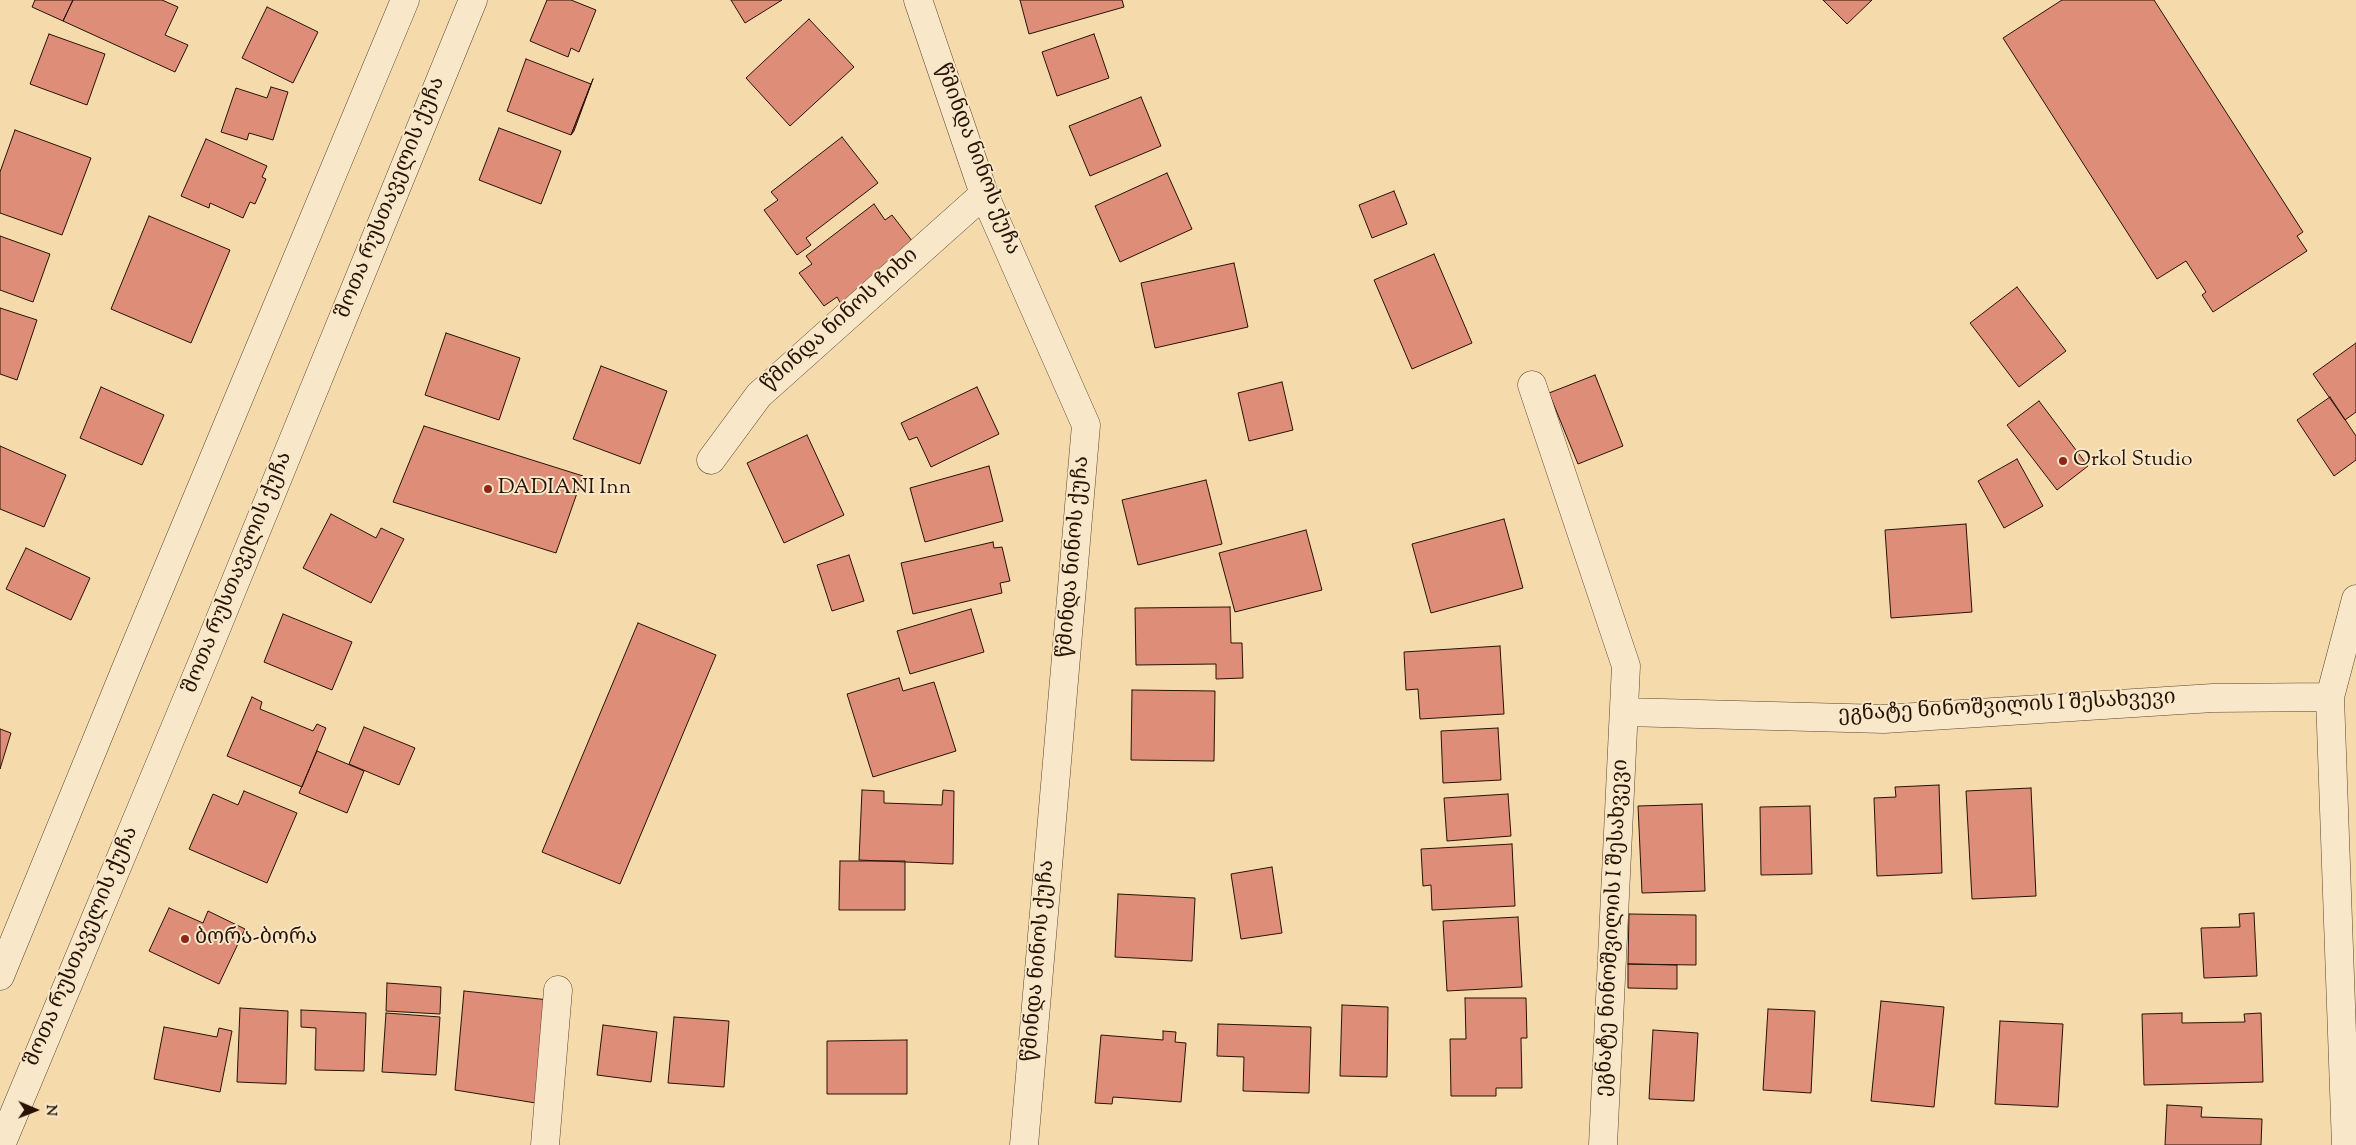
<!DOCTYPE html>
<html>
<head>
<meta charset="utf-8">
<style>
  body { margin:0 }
  #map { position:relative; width:2356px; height:1145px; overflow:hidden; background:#f5daac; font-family:"Sorts Mill Goudy",serif }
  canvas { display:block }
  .north { position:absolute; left:10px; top:1085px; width:50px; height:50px; -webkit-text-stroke:4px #f8e7c9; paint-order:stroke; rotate:91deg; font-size:14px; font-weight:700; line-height:20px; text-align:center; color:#281205 }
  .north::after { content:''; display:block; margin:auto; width:18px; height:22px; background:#281205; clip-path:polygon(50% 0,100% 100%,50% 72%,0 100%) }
</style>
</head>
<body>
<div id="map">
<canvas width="2356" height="1145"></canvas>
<div class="north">N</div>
</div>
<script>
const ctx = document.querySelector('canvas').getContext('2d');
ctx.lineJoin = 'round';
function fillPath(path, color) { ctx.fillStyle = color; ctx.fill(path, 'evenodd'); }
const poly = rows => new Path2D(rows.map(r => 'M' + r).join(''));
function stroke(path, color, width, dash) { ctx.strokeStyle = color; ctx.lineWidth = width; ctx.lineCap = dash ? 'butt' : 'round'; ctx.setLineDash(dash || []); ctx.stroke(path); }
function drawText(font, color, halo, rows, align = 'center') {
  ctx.font = font + ' "Sorts Mill Goudy","Noto Serif Georgian",serif'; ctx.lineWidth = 4; ctx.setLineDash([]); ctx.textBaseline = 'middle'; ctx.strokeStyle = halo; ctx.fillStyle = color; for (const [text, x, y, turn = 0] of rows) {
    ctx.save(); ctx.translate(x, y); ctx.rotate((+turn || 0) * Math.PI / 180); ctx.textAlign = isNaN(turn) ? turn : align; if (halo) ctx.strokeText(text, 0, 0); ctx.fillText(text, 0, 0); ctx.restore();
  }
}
const building = poly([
  [35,0,73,0,63,21,32,7,35,0],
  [73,0,162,0,178,7,165,35,188,45,175,72,63,21,73,0],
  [547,0,571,0,596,10,579,52,571,48,568,57,530,41,547,0],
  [731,0,782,0,745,23,731,0],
  [1020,0,1122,0,1124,7,1029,34,1020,0],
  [1823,0,1872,0,1847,24,1823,0],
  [2062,0,2154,0,2303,232,2297,236,2307,251,2213,312,2202,295,2206,292,2186,261,2157,279,2003,38,2062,0],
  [267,7,318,32,293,83,242,58,267,7],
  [809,19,854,67,790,126,746,78,809,19],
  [49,34,105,54,87,105,30,84,49,34],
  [1094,34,1109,78,1057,96,1042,52,1094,34],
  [526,59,591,84,571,135,507,111,526,59],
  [593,79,574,131,571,135,591,84,593,79],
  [271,87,288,92,273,140,249,133,247,140,221,132,236,88,267,98,271,87],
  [1141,97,1161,146,1090,176,1069,126,1141,97],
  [499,128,561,151,541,204,479,180,499,128],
  [15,130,91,158,62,235,0,213,0,172,15,130],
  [842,137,878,183,806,238,811,245,797,255,764,210,778,200,771,192,842,137],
  [206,139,267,166,262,177,266,179,255,204,250,202,243,218,210,203,209,208,181,196,206,139],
  [1167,173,1192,229,1120,262,1095,206,1167,173],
  [1394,191,1407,224,1372,238,1359,205,1394,191],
  [874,204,885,220,892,215,916,246,841,304,837,297,824,306,799,273,812,264,806,256,874,204],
  [149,216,230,250,191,343,111,309,149,216],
  [0,236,50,254,33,302,0,290,0,236],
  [1434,254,1472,343,1412,369,1374,280,1434,254],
  [1234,263,1248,327,1155,348,1141,283,1234,263],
  [2017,287,2066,351,2019,387,1970,323,2017,287],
  [0,308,37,320,17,380,0,374,0,308],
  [446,333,520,358,499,420,425,395,446,333],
  [2356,343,2356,412,2345,420,2313,374,2356,343],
  [601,366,667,391,640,464,573,439,601,366],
  [1595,375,1623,446,1578,464,1549,393,1595,375],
  [1282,382,1293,430,1249,441,1238,393,1282,382],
  [101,387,164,415,142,465,80,438,101,387],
  [977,387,999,434,931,467,917,437,909,440,901,423,977,387],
  [2330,397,2356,436,2356,460,2334,476,2297,420,2330,397],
  [2039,401,2088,466,2057,490,2007,425,2039,401],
  [424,426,583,476,556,553,393,502,424,426],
  [807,435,844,515,784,543,747,463,807,435],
  [0,446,66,475,44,527,0,509,0,446],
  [2017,459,2043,506,2004,528,1978,481,2017,459],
  [989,466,1003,521,925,542,910,488,989,466],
  [1206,480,1222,544,1138,565,1122,500,1206,480],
  [331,514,376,538,381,528,404,539,371,603,303,568,331,514],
  [1504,519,1523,588,1431,613,1412,544,1504,519],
  [1966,524,1972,612,1891,618,1885,530,1966,524],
  [1306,530,1322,590,1235,612,1219,553,1306,530],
  [993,542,994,548,1002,547,1010,581,1000,583,1002,593,913,614,901,563,993,542],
  [26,548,90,578,71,620,6,589,26,548],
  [849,555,864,601,832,611,817,565,849,555],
  [1230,607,1231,643,1242,643,1243,678,1216,679,1216,664,1136,665,1135,608,1230,607],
  [971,609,984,652,910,674,897,631,971,609],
  [283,614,352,642,332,690,264,662,283,614],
  [638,623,716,655,620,884,542,852,638,623],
  [1500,646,1504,714,1420,719,1418,689,1406,690,1404,652,1500,646],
  [899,678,903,691,934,682,956,751,873,777,847,694,899,678],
  [1132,690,1215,691,1214,761,1131,760,1132,690],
  [252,697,262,702,260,709,313,731,317,724,326,728,302,787,227,756,252,697],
  [364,727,415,748,399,785,349,764,364,727],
  [1498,728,1501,780,1443,783,1441,731,1498,728],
  [0,729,11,733,0,769,0,729],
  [317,751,364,771,347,813,299,793,317,751],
  [1939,785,1942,873,1877,876,1874,798,1896,797,1895,787,1939,785],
  [2031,788,2036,896,1972,899,1966,791,2031,788],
  [862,790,884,791,884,803,942,805,943,790,954,791,953,864,859,860,862,790],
  [244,791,297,813,267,883,189,849,213,794,238,805,244,791],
  [1508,794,1511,836,1447,841,1444,798,1508,794],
  [1702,804,1705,891,1642,893,1638,806,1702,804],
  [1810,806,1812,874,1761,875,1760,807,1810,806],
  [1512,844,1515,906,1432,910,1431,885,1423,886,1421,849,1512,844],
  [840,861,905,861,905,910,839,910,840,861],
  [1272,867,1282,933,1241,939,1231,874,1272,867],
  [1118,894,1195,898,1192,961,1115,957,1118,894],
  [169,908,203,923,208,911,245,929,219,984,149,951,169,908],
  [2254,913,2257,976,2204,978,2201,928,2240,927,2239,914,2254,913],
  [1629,914,1696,915,1696,965,1628,964,1629,914],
  [1518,917,1522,987,1447,991,1443,921,1518,917],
  [1628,964,1677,965,1677,989,1628,988,1628,964],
  [387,983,441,987,440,1014,386,1011,387,983],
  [464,991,549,1000,542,1104,455,1090,464,991],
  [1465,998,1526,998,1527,1038,1521,1038,1522,1088,1496,1088,1496,1096,1451,1096,1450,1039,1466,1039,1465,998],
  [1881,1001,1944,1007,1934,1107,1871,1101,1881,1001],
  [1342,1005,1388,1007,1387,1077,1340,1076,1342,1005],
  [240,1008,288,1011,286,1084,237,1082,240,1008],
  [1768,1009,1815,1011,1811,1093,1763,1090,1768,1009],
  [301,1010,366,1013,364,1071,315,1070,316,1028,301,1027,301,1010],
  [386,1013,440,1017,436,1075,382,1072,386,1013],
  [2182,1013,2182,1023,2245,1022,2244,1014,2261,1013,2263,1082,2144,1085,2142,1014,2182,1013],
  [674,1017,729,1021,724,1087,668,1083,674,1017],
  [2000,1021,2063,1024,2058,1107,1995,1104,2000,1021],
  [1218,1024,1311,1027,1309,1093,1243,1091,1244,1057,1217,1056,1218,1024],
  [603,1025,657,1032,651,1082,597,1075,603,1025],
  [164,1027,217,1037,219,1028,232,1031,220,1092,154,1079,164,1027],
  [1653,1030,1698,1033,1694,1101,1649,1099,1653,1030],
  [1163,1031,1176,1032,1175,1042,1186,1043,1181,1102,1113,1097,1112,1104,1095,1103,1101,1035,1163,1040,1163,1031],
  [907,1040,907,1094,827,1094,827,1041,907,1040],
  [2167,1105,2202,1107,2201,1117,2262,1119,2261,1145,2165,1145,2167,1105]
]);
fillPath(building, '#de8e78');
stroke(building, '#281205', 1);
const minor = poly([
  [918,0,984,194,1086,425,1024,1145],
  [1532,385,1626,666,1603,1145],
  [711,460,759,395,984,194],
  [1625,712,1884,719,2213,698,2330,697],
  [0,976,127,666,405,0],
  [1,1145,205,656,473,0],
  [545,1145,558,990],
  [2346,1145,2330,697,2356,599]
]);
stroke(minor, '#5b442f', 29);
stroke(minor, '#f8e7c9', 28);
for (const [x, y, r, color] of [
  [2063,461,5,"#8f2418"],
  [488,489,5,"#8f2418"],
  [185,939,5,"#8f2418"]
]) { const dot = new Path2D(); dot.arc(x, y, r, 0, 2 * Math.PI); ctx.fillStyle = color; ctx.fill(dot); stroke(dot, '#f8e7c9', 2); }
drawText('21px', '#281205', '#f8e7c9', [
  ["წმინდა ნინოს ქუჩა",976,160,69],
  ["შოთა რუსთაველის ქუჩა",392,198,-68],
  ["წმინდა ნინოს ჩიხი",841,321,-42],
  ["წმინდა ნინოს ქუჩა",1075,557,-85],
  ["შოთა რუსთაველის ქუჩა",239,573,-68],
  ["ეგნატე ნინოშვილის I შესახვევი",2007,708,-3],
  ["ეგნატე ნინოშვილის I შესახვევი",1614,928,-87],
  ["შოთა რუსთაველის ქუჩა",83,947,-67],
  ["წმინდა ნინოს ქუჩა",1040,961,-85]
]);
drawText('21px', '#281205', '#f8e7c9', [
  ["Orkol Studio",2073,461],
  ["DADIANI Inn",498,489],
  ["ბორა-ბორა",195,939]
], 'left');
</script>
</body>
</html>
